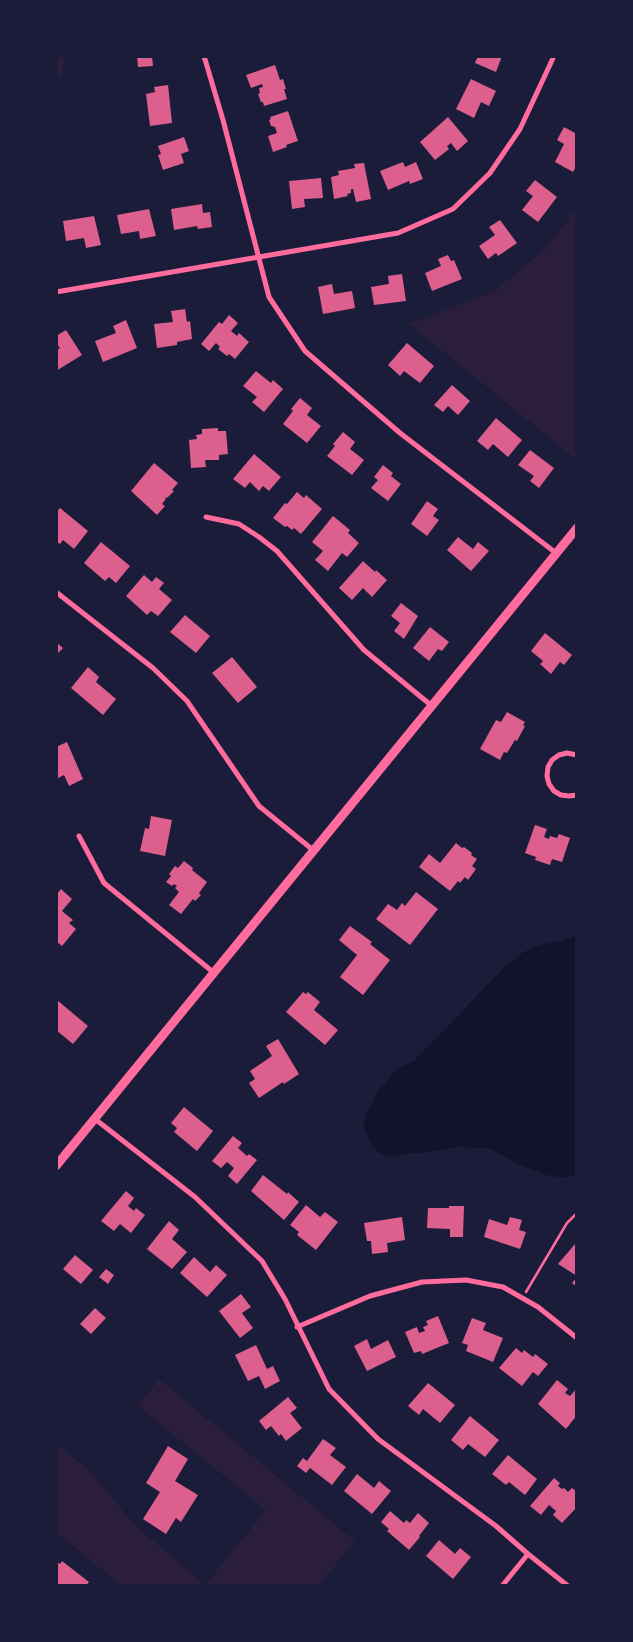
<!DOCTYPE html>
<html>
<head>
<meta charset="utf-8">
<style>
  body { margin:0 }
  #map { position:relative; width:633px; height:1642px; overflow:hidden; background:#1b1b3a; font-family:Barlow,sans-serif }
  canvas { display:block }
  .frame { position:absolute; inset:0; border:58px solid #1b1b3a; pointer-events:none }
</style>
</head>
<body>
<div id="map">
<canvas width="633" height="1642"></canvas>
<div class="frame"></div>
</div>
<script>
const ctx = document.querySelector('canvas').getContext('2d');
ctx.lineJoin = 'round';
function fillPath(path, color) { ctx.fillStyle = color; ctx.fill(path, 'evenodd'); }
const poly = rows => new Path2D(rows.map(r => 'M' + r).join(''));
function stroke(path, color, width, dash) { ctx.strokeStyle = color; ctx.lineWidth = width; ctx.lineCap = dash ? 'butt' : 'round'; ctx.setLineDash(dash || []); ctx.stroke(path); }
fillPath(poly([
  [56,56,66,56,61,75,56,78],
  [577,208,577,460,409,324,493,292,546,248],
  [159,1379,355,1541,318,1586,122,1586,56,1532,56,1444,88,1469,136,1526,205,1585,266,1510,138,1406]
]), '#2a1e3b');
fillPath(poly([
  [577,936,577,1172,573,1176,564,1178,546,1175,520,1165,489,1148,456,1147,423,1153,410,1153,393,1157,381,1154,371,1145,364,1127,366,1114,377,1093,396,1070,414,1061,506,966,522,953,539,945,562,941]
]), '#12122b');
fillPath(poly([
  [137,56,152,56,153,66,138,67],
  [478,56,502,56,496,72,475,63],
  [275,65,280,80,283,79,286,89,284,89,287,99,264,106,263,102,261,102,258,94,260,93,259,88,263,87,262,84,251,88,246,75],
  [471,79,496,91,489,106,481,102,474,118,456,109],
  [168,85,172,123,150,126,146,94,155,92,154,87],
  [288,111,298,141,286,145,287,147,273,152,268,136,277,133,275,127,271,126,269,120,271,119,270,117],
  [448,117,468,141,457,151,451,143,447,146,449,149,435,160,420,142],
  [564,127,577,134,577,165,573,172,555,162,564,144,557,140],
  [184,137,189,151,181,154,184,163,163,170,158,155,161,154,158,146],
  [403,162,405,167,416,162,423,179,410,184,409,181,388,190,380,171],
  [364,163,371,199,356,202,353,189,351,189,351,193,347,194,348,196,334,199,331,177,339,175,338,171,355,168,354,164],
  [321,178,323,198,304,199,305,207,292,209,289,181],
  [535,180,557,197,538,222,522,210,533,196,526,191],
  [202,204,203,213,210,212,212,227,198,229,197,226,174,230,171,209],
  [149,209,156,236,140,239,139,231,121,234,117,215],
  [94,216,101,245,86,248,84,238,66,241,63,221],
  [500,220,517,243,498,256,496,253,488,259,479,246,495,235,489,227],
  [448,255,451,261,454,260,462,279,432,291,425,273,441,266,438,259],
  [402,274,406,301,374,305,371,287,389,284,388,276],
  [332,284,334,294,352,291,355,308,323,314,318,287],
  [185,309,187,322,190,321,192,339,177,342,177,345,157,348,154,324,173,322,171,311],
  [229,315,238,323,231,331,237,336,239,333,249,342,235,359,229,354,227,356,218,349,220,347,216,343,209,351,201,344,219,322,222,324],
  [126,320,137,348,103,362,95,341,116,333,113,326],
  [66,330,82,355,56,371,56,351,60,348,56,343,56,336],
  [407,343,434,366,420,383,404,371,400,376,388,365],
  [256,371,271,383,273,380,283,389,264,412,252,402,257,397,243,386],
  [452,385,470,401,458,415,448,406,443,412,434,405],
  [300,398,312,408,307,415,321,426,307,443,283,424,293,411,291,409],
  [496,418,522,440,508,457,493,444,488,450,477,441],
  [218,428,218,431,226,431,228,454,219,455,219,460,205,460,206,467,191,468,189,440,197,439,196,435,202,434,202,429],
  [343,432,355,442,350,449,364,460,352,475,327,456,335,446,333,444],
  [530,450,554,468,539,488,530,481,534,476,518,465],
  [254,454,281,477,269,491,263,486,259,491,250,482,245,488,233,479],
  [154,463,178,483,172,490,174,491,167,498,166,497,165,499,166,499,162,504,165,506,157,515,131,491],
  [383,465,393,473,391,476,401,484,388,501,371,488,378,480,374,477],
  [297,492,304,498,306,495,322,509,301,534,294,528,292,530,287,526,285,527,273,518,285,503,287,504],
  [427,501,438,509,433,516,439,520,427,536,411,524],
  [60,508,88,531,74,549,63,540,60,544,56,541,56,512],
  [333,516,350,530,348,533,359,543,347,557,342,553,328,571,315,560,323,551,312,542],
  [458,537,473,549,478,542,489,551,471,571,447,550],
  [101,542,130,566,116,583,109,577,105,581,84,563],
  [363,561,375,572,376,570,387,580,372,597,363,588,352,600,339,588],
  [144,575,152,582,156,577,164,583,159,589,172,600,158,616,151,611,147,615,126,596],
  [401,603,418,616,404,639,394,631,400,623,391,616],
  [185,615,210,636,196,653,170,632],
  [430,627,449,642,442,651,438,649,429,661,413,648],
  [545,633,572,655,564,665,560,662,551,674,540,664,543,661,531,651],
  [56,642,63,648,56,655],
  [232,657,257,687,238,703,212,673],
  [88,667,99,677,96,682,116,699,103,715,71,688],
  [507,712,525,722,523,725,525,726,517,741,515,740,507,753,504,752,500,760,480,749,496,720,501,722],
  [67,742,83,779,69,786,64,775,56,779,56,747],
  [151,816,172,820,165,856,140,851,145,828,149,829],
  [535,825,547,829,544,837,549,839,550,836,557,838,559,834,570,838,562,862,552,859,550,865,535,860,536,857,525,853],
  [456,843,462,848,464,847,472,853,471,855,477,859,472,866,476,869,468,880,465,877,460,883,458,881,450,891,419,867,429,854,440,863],
  [184,861,193,868,192,870,207,882,199,893,201,895,195,901,193,899,181,914,169,905,179,892,175,888,177,886,174,884,172,886,166,882,171,876,169,874,175,866,178,868],
  [61,889,72,899,62,911,73,920,69,923,76,929,62,946,56,941,56,895],
  [416,892,438,909,410,945,376,919,388,904,397,910,402,903,405,906],
  [350,926,372,942,370,944,390,960,363,995,340,977,357,955,339,940],
  [303,992,306,994,308,992,320,1002,314,1010,338,1030,325,1045,286,1012],
  [57,1000,88,1026,73,1044,56,1030],
  [278,1039,299,1074,284,1084,283,1082,259,1098,249,1083,255,1079,250,1071,272,1056,266,1046],
  [184,1107,213,1131,197,1151,174,1132,177,1128,171,1123],
  [233,1136,242,1143,238,1148,247,1156,249,1154,257,1160,237,1184,228,1176,234,1168,227,1162,221,1168,212,1161],
  [263,1175,287,1194,288,1192,299,1202,284,1220,251,1191],
  [126,1191,134,1198,128,1206,134,1211,136,1208,145,1215,131,1233,120,1224,114,1231,101,1221],
  [306,1205,320,1217,325,1212,338,1222,316,1250,297,1235,299,1232,290,1225],
  [449,1206,464,1206,463,1237,450,1237,450,1229,427,1228,428,1208,449,1208],
  [402,1217,405,1240,387,1243,388,1252,372,1254,371,1241,367,1241,364,1223],
  [510,1217,522,1220,519,1230,526,1232,520,1249,484,1237,489,1219,507,1225],
  [169,1221,179,1230,172,1239,187,1252,172,1269,147,1249],
  [575,1244,577,1246,577,1276,558,1264],
  [75,1255,93,1270,81,1284,63,1269],
  [194,1257,210,1272,216,1265,227,1275,207,1297,180,1273],
  [106,1269,114,1275,108,1284,99,1277],
  [577,1277,577,1287,572,1283],
  [241,1294,251,1307,242,1313,253,1328,240,1338,219,1311],
  [95,1308,106,1318,91,1334,80,1324],
  [438,1316,449,1343,422,1354,421,1351,414,1353,405,1332,417,1327,419,1333,425,1331,423,1327,428,1325,426,1321],
  [472,1318,486,1323,483,1330,503,1338,493,1362,466,1351,468,1345,462,1343],
  [367,1339,371,1349,388,1340,396,1357,367,1371,354,1346],
  [256,1345,267,1369,273,1366,280,1381,265,1389,259,1376,248,1381,235,1355],
  [516,1348,522,1353,524,1350,533,1357,535,1354,548,1364,538,1376,533,1372,522,1386,499,1368],
  [557,1380,568,1389,565,1393,570,1396,577,1388,577,1415,566,1429,538,1404],
  [428,1383,455,1405,440,1423,423,1409,419,1415,408,1406],
  [288,1397,297,1408,290,1413,302,1428,286,1441,281,1434,279,1436,271,1426,266,1430,259,1421],
  [470,1416,499,1440,485,1457,468,1444,463,1450,451,1440],
  [323,1439,336,1448,330,1455,346,1467,332,1485,310,1468,306,1473,297,1466,303,1458,307,1461],
  [168,1446,188,1459,175,1481,198,1495,181,1522,176,1518,166,1534,143,1519,160,1492,146,1483],
  [508,1455,537,1479,525,1495,509,1482,506,1485,492,1474],
  [357,1474,374,1488,379,1481,391,1491,372,1514,344,1491],
  [554,1478,560,1483,558,1486,562,1489,564,1488,568,1492,572,1488,577,1492,577,1507,562,1523,553,1515,556,1511,549,1505,541,1515,530,1506],
  [390,1511,404,1523,406,1520,410,1523,418,1513,429,1523,419,1536,420,1537,409,1550,387,1531,389,1529,381,1522],
  [439,1540,455,1554,460,1548,471,1557,453,1579,426,1556],
  [56,1561,60,1564,62,1561,89,1582,86,1586,56,1586]
]), '#dd5f8e');
stroke(poly([
  [526,1292,567,1223,577,1213]
]), '#ff6b9d', 2.5);
stroke(poly([
  [204,56,223,120,269,297,305,351,400,433,556,553],
  [56,292,398,233,453,209,490,173,520,129,554,56],
  [206,517,239,524,259,537,277,551,364,650,432,706],
  [56,592,153,668,187,701,259,806,313,850],
  [577,755,567,753,559,755,552,760,548,767,547,776,549,784,554,791,561,795,569,796,577,795],
  [79,836,104,883,213,972],
  [95,1119,195,1197,262,1261,285,1299,329,1389,378,1439,496,1526,528,1554,568,1586],
  [297,1327,370,1296,422,1282,466,1280,503,1287,538,1307,577,1338],
  [502,1586,528,1554]
]), '#ff6b9d', 5);
stroke(poly([
  [56,1166,577,528]
]), '#ff6b9d', 9);
</script>
</body>
</html>
